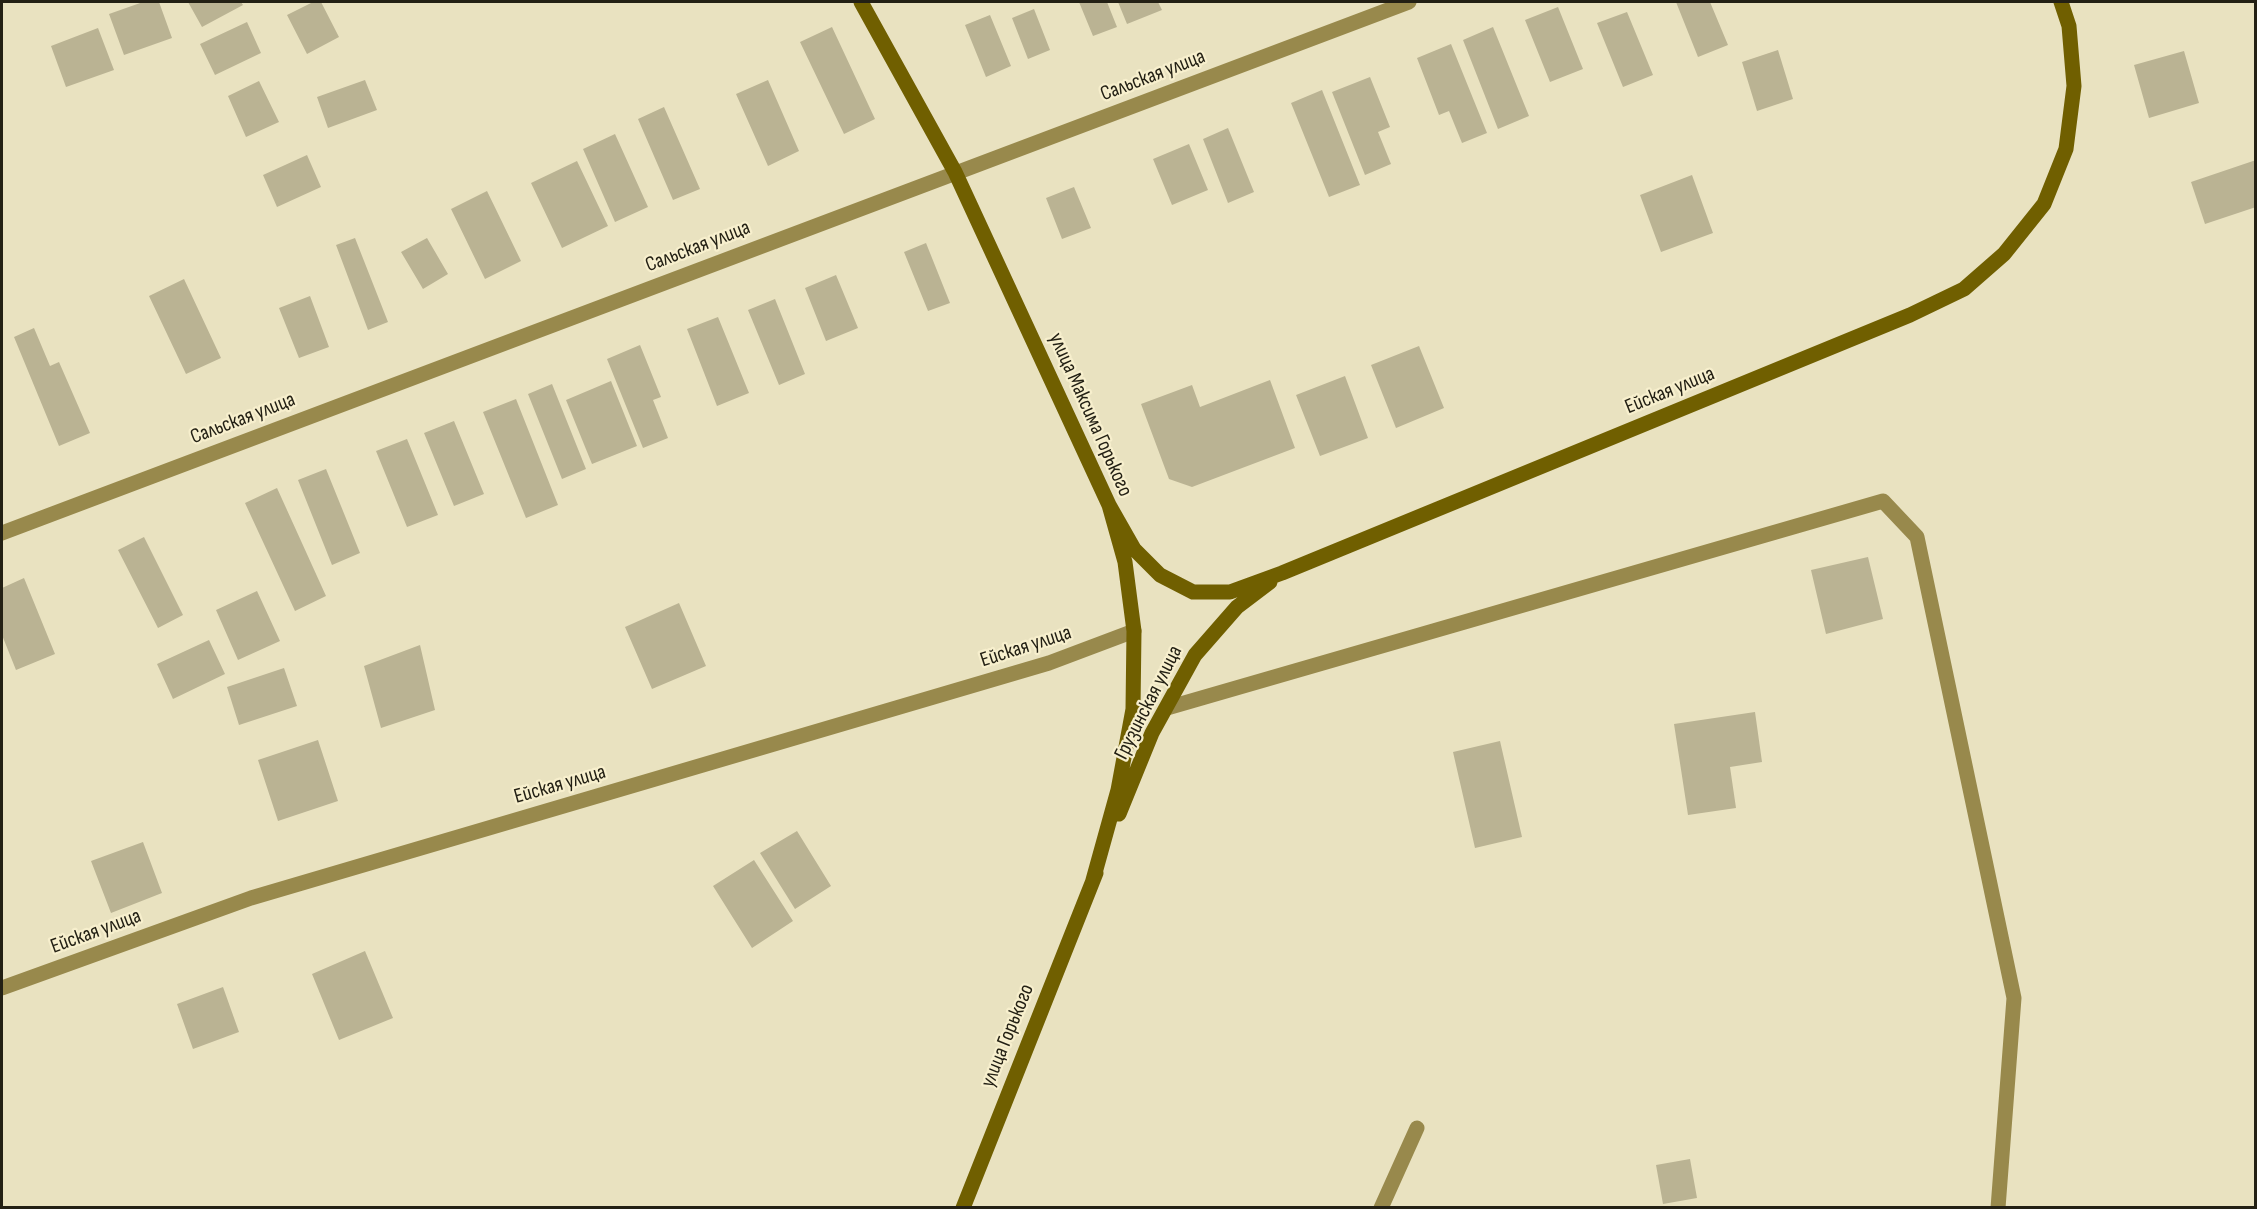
<!DOCTYPE html>
<html>
<head>
<meta charset="utf-8">
<style>
  body { margin:0 }
  #map { position:relative; width:2257px; height:1209px; overflow:hidden; background:#e9e2c0; font-family:"Sofia Sans Condensed",sans-serif }
  canvas { display:block }
  .frame { position:absolute; inset:0; border:3px solid #232014; pointer-events:none }
</style>
</head>
<body>
<div id="map">
<canvas width="2257" height="1209"></canvas>
<div class="frame"></div>
</div>
<script>
const ctx = document.querySelector('canvas').getContext('2d');
ctx.lineJoin = 'round';
function fillPath(path, color) { ctx.fillStyle = color; ctx.fill(path, 'evenodd'); }
const poly = rows => new Path2D(rows.map(r => 'M' + r).join(''));
function stroke(path, color, width, dash) { ctx.strokeStyle = color; ctx.lineWidth = width; ctx.lineCap = dash ? 'butt' : 'round'; ctx.setLineDash(dash || []); ctx.stroke(path); }
function drawText(font, color, halo, rows, align = 'center') {
  ctx.font = font + ' "Sofia Sans Condensed",sans-serif'; ctx.lineWidth = 4.5; ctx.setLineDash([]); ctx.textBaseline = 'middle'; ctx.strokeStyle = halo; ctx.fillStyle = color; for (const [text, x, y, turn = 0] of rows) {
    ctx.save(); ctx.translate(x, y); ctx.rotate((+turn || 0) * Math.PI / 180); ctx.textAlign = isNaN(turn) ? turn : align; if (halo) ctx.strokeText(text, 0, 0); ctx.fillText(text, 0, 0); ctx.restore();
  }
}
fillPath(poly([
  [143,2,159,2,172,38,124,55,109,14],
  [188,2,241,2,243,5,202,27],
  [313,2,321,2,339,37,307,54,287,15],
  [1079,2,1107,2,1117,27,1093,36],
  [1118,2,1158,2,1162,10,1127,24],
  [1676,2,1710,2,1728,45,1698,57],
  [1558,7,1583,69,1550,82,1525,20],
  [1034,9,1050,50,1028,59,1012,18],
  [1627,12,1653,75,1623,87,1597,23],
  [990,15,1011,66,986,77,965,25],
  [247,22,261,53,215,75,200,44],
  [832,27,875,119,844,134,800,42],
  [1493,27,1529,116,1498,129,1463,40],
  [98,28,114,70,66,87,51,46],
  [1451,44,1487,133,1462,143,1449,111,1439,115,1417,58],
  [1778,50,1793,99,1757,111,1742,62],
  [2184,51,2199,103,2149,118,2134,65],
  [1370,77,1390,127,1378,132,1391,164,1365,175,1332,92],
  [365,80,377,110,328,128,317,97],
  [768,80,799,151,768,166,736,94],
  [259,81,279,122,246,137,228,96],
  [1322,90,1360,185,1329,197,1291,103],
  [664,107,700,189,673,200,638,119],
  [1228,128,1254,192,1228,203,1203,139],
  [615,134,648,207,615,222,583,149],
  [1189,144,1208,190,1172,205,1153,159],
  [307,155,321,187,277,207,263,175],
  [2256,160,2256,207,2205,224,2191,182],
  [577,161,608,226,562,248,531,183],
  [1692,175,1713,233,1661,252,1640,195],
  [1074,187,1091,228,1062,239,1046,198],
  [487,191,521,261,485,279,451,209],
  [355,238,388,322,368,330,336,245],
  [427,238,448,274,423,289,401,252],
  [926,243,950,303,928,311,904,252],
  [836,275,858,328,826,341,805,288],
  [184,279,221,358,186,374,149,296],
  [310,296,329,347,299,358,279,308],
  [775,299,805,374,779,385,748,310],
  [718,317,749,393,717,406,687,329],
  [34,328,50,366,59,362,90,433,59,446,14,337],
  [640,345,661,397,653,400,668,438,643,448,607,359],
  [1419,346,1444,408,1396,428,1371,365],
  [1345,376,1368,438,1320,456,1296,395],
  [1270,380,1295,448,1192,487,1169,479,1141,404,1192,385,1200,407],
  [611,381,637,446,592,464,566,400],
  [552,384,586,469,562,479,528,394],
  [516,399,558,505,526,518,483,412],
  [454,421,484,494,454,506,424,433],
  [407,439,438,515,407,527,376,451],
  [326,469,360,553,332,565,298,480],
  [277,488,326,596,295,611,245,503],
  [144,537,183,615,158,628,118,550],
  [1868,557,1883,619,1826,634,1811,570],
  [24,578,55,654,16,670,2,635,2,588],
  [257,591,280,641,238,660,216,610],
  [679,603,706,666,652,689,625,627],
  [209,640,225,674,173,699,157,664],
  [420,645,435,710,381,728,364,666],
  [284,668,297,706,239,725,227,687],
  [1755,712,1762,762,1730,767,1736,808,1688,815,1674,724],
  [318,740,338,801,278,821,258,760],
  [1500,741,1522,837,1475,848,1453,752],
  [797,831,831,886,795,909,760,853],
  [143,842,162,893,111,913,91,861],
  [754,860,793,921,752,948,713,886],
  [365,951,393,1018,339,1040,312,974],
  [223,987,239,1032,193,1049,177,1004],
  [1690,1159,1697,1198,1663,1204,1656,1165]
]), '#bab393');
stroke(poly([
  [2,533,1409,2],
  [1167,708,1883,501,1917,537,2014,998,1998,1208],
  [2,988,251,898,1049,663,1134,631],
  [1381,1208,1417,1128]
]), '#98894c', 15);
stroke(poly([
  [861,2,955,172,1109,505,1125,562,1134,631,1133,709,1118,790,1093,880],
  [1109,505,1134,549,1160,575,1193,592,1230,592,1282,573,1910,315,1964,289,2004,254,2044,204,2066,149,2074,86,2069,26,2061,2],
  [1119,814,1152,733,1195,655,1237,607,1270,582],
  [963,1208,1096,873]
]), '#705f00', 15);
drawText('21px', '#232014', '#f7efcd', [
  ["Сальская улица",1153,76,-21],
  ["Сальская улица",698,247,-21],
  ["Ейская улица",1670,391,-22],
  ["улица Максима Горького",1090,415,66],
  ["Сальская улица",243,419,-21],
  ["Ейская улица",1026,647,-18],
  ["Грузинская улица",1149,703,-63],
  ["Ейская улица",560,785,-16],
  ["Ейская улица",96,932,-20],
  ["улица Горького",1008,1036,-68]
]);
</script>
</body>
</html>
